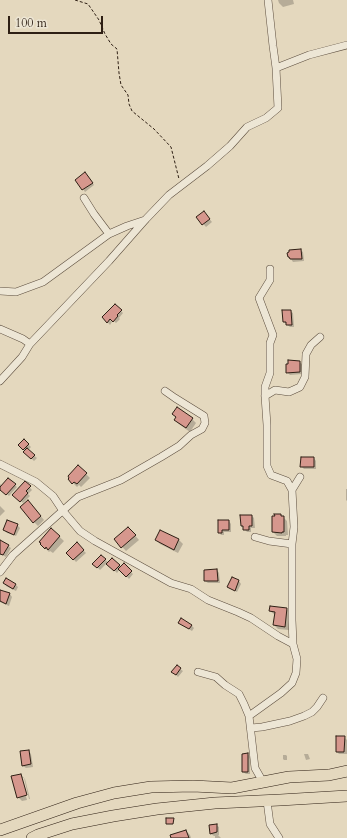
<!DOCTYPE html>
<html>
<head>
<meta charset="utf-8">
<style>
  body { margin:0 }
  #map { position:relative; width:347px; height:838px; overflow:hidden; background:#e4d8be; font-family:Cardo,serif }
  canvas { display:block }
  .scale { position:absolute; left:8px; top:16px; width:95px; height:18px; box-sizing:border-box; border:2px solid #2e1f14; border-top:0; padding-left:5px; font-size:12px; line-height:14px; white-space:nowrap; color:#2e1f14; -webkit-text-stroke:3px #ede6d5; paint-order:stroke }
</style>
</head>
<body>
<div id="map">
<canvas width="347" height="838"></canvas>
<div class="scale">100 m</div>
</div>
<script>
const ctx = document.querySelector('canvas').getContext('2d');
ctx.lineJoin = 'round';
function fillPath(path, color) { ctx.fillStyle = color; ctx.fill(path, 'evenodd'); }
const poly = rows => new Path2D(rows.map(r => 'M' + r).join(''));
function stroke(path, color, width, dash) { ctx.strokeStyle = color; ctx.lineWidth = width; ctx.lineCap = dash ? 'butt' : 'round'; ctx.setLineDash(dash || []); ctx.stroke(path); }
fillPath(poly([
  [278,0,293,0,294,4,283,7,279,3],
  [88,176,94,185,85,192,83,189],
  [206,215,212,222,206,227,198,218],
  [300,250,303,252,304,261,293,262,289,256],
  [115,305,123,313,119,318,120,319,116,323,110,317,109,319,112,322,110,325,103,317],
  [290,311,293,313,294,327,290,327,284,322],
  [299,362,302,364,302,374,290,375,287,372],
  [177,409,192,419,196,423,190,432,179,424,175,420,177,417],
  [24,440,31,447,28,450,37,458,34,461,25,452,26,451,20,445],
  [314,458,316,461,316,469,304,469,301,466],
  [78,466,90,478,81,487,79,485,77,487,69,479],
  [8,479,17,487,9,496,1,489,0,491,0,484,2,486],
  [25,482,32,490,28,494,30,496,23,503,14,495],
  [346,489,347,489,347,501,346,500],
  [32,505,44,520,38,526,34,522],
  [0,506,5,511,0,516],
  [281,515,287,521,288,535,286,535,286,536,277,536,273,532],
  [252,516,254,518,255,528,251,528,251,532,247,532,242,526],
  [229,521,231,524,231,532,224,532,224,535,221,535,219,532],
  [17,525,20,528,16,536,7,533,4,530],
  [51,529,64,541,53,553,50,551,49,552,45,548],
  [160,531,179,540,183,544,178,553,160,544,156,540],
  [132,532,139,540,126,551,115,539],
  [0,541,8,546,11,548,6,557,0,554],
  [77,544,86,553,76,562,68,553],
  [101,556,109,563,113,559,121,567,124,565,133,574,129,579,120,569,117,573,107,563,100,570,94,564],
  [217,570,219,573,220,583,208,583,205,581],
  [232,578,239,581,241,584,237,592,231,589,228,587],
  [4,583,15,584,18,587,16,591,6,586],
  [0,591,10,594,12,597,9,606,0,602],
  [287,609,291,613,289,630,278,629,274,625,275,615,270,611],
  [182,625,191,625,194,628,192,631],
  [180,669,183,671,178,677,175,674],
  [344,737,347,740,347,757,347,754,339,754,337,752],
  [29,751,31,754,33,767,26,768,23,766,21,752],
  [248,754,250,757,250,774,246,774,243,772],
  [304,754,308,754,310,759,306,760],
  [283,755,286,755,287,756,287,760,284,760,283,759],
  [21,775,25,779,30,799,29,799,24,778,21,778,27,800,22,801,18,797],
  [216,825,219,827,219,835,218,835,221,838,215,838,215,836,214,836,211,834],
  [186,831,190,835,191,838,172,838]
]), '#0003');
const building = poly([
  [85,172,93,183,82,190,75,180,85,172],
  [204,211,210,219,202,225,196,217,204,211],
  [301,249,302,259,290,259,289,257,288,257,287,253,289,252,289,250,301,249],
  [115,304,122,310,117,315,118,316,113,322,110,319,107,323,102,317,115,304],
  [282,310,291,310,292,325,286,325,286,322,283,322,282,310],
  [288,360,300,361,300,372,286,373,286,364,288,364,288,360],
  [177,407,193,418,186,428,174,420,176,417,172,414,177,407],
  [24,439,29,444,23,450,18,445,24,439],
  [27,448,35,455,31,459,23,452,27,448],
  [301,457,314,457,314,467,300,467,301,457],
  [78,465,87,473,77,484,74,482,72,484,68,479,69,478,68,476,78,465],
  [8,478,16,484,6,495,0,490,0,487,8,478],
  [25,481,31,486,26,491,28,493,20,502,12,495,25,481],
  [28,500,41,516,33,523,20,507,28,500],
  [274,514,281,514,281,516,284,516,284,532,282,532,282,533,272,532,272,516,275,516,274,514],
  [240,515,252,515,252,526,249,526,249,530,243,530,243,526,241,526,240,515],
  [7,520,18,524,14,535,3,530,7,520],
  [218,520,229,520,229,530,222,530,222,533,218,533,218,520],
  [128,527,136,535,121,548,114,539,128,527],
  [51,528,60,536,48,550,46,547,45,549,40,544,41,543,39,542,51,528],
  [160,530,179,539,174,550,155,540,160,530],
  [0,540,9,545,3,555,0,554,0,540],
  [77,542,84,550,73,560,66,553,77,542],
  [101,555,106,559,97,568,92,564,101,555],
  [112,558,120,565,114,571,106,564,112,558],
  [124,563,132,571,126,577,118,569,124,563],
  [217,569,218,581,204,581,204,570,217,569],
  [232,577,239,580,235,591,227,587,232,577],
  [6,578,16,584,13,589,3,583,6,578],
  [0,590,10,593,6,604,0,601,0,590],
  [270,606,287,608,285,627,273,625,275,612,269,611,270,606],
  [181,618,192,625,189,629,178,623,181,618],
  [177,665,181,668,176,675,171,672,177,665],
  [336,736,345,736,344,752,336,752,336,736],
  [29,750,31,764,22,766,20,751,29,750],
  [248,753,248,772,242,772,242,754,248,753],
  [21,774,27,795,17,798,11,776,21,774],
  [166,818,174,818,173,824,166,824,166,818],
  [217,824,217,832,210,834,209,825,217,824],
  [186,830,189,838,171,838,170,835,186,830]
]);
fillPath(building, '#d6978d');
stroke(building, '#2e1f14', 1);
const street = poly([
  [276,68,309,55,347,45],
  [84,198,94,214,109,234],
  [270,269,270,280,259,298,273,335,270,343,270,373,265,387,265,396,267,425,267,466,271,475,287,481,292,490,294,527,292,544],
  [0,291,16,292,43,282,109,234,127,226,145,220],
  [0,329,23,339,30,344],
  [0,381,22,357,30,344,109,261,146,219,169,195,207,166,230,146,247,127,266,118,278,108,276,68,273,46,268,0],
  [265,396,275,390,289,392,300,387,305,377,306,354,311,345,320,337],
  [0,464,36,482,53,496,63,511,80,531,95,541,171,583,191,589,208,600,238,612,251,618,278,636,293,644,297,659,296,673,292,683,281,693,249,716],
  [292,490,300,477],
  [255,537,269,541,292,544,292,620,293,644],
  [0,572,13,555,78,497,121,480,161,457,179,446,191,435,202,429,205,423,204,416,175,398,165,391],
  [198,672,216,677,225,685,239,694,244,704,249,716,255,768,263,782],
  [251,728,262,727,290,721,304,716,312,712,317,707,323,698],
  [267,801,270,824,279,838]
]);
const primary = poly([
  [0,830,77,803,114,793,151,787,193,786,232,788,289,777,329,775,347,771],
  [32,838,38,835,72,824,113,816,157,809,215,803,280,800,347,796]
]);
stroke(street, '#5c4d3e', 8);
stroke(primary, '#2e1f14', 12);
stroke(poly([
  [75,0,88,4,99,20,105,34,111,44,117,49,119,73,121,85,128,95,129,104,132,111,154,129,171,147,179,179]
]), '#2e1f14', 1, [3, 2]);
stroke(street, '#ede6d5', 7);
stroke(primary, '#e4d8be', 11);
</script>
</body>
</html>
